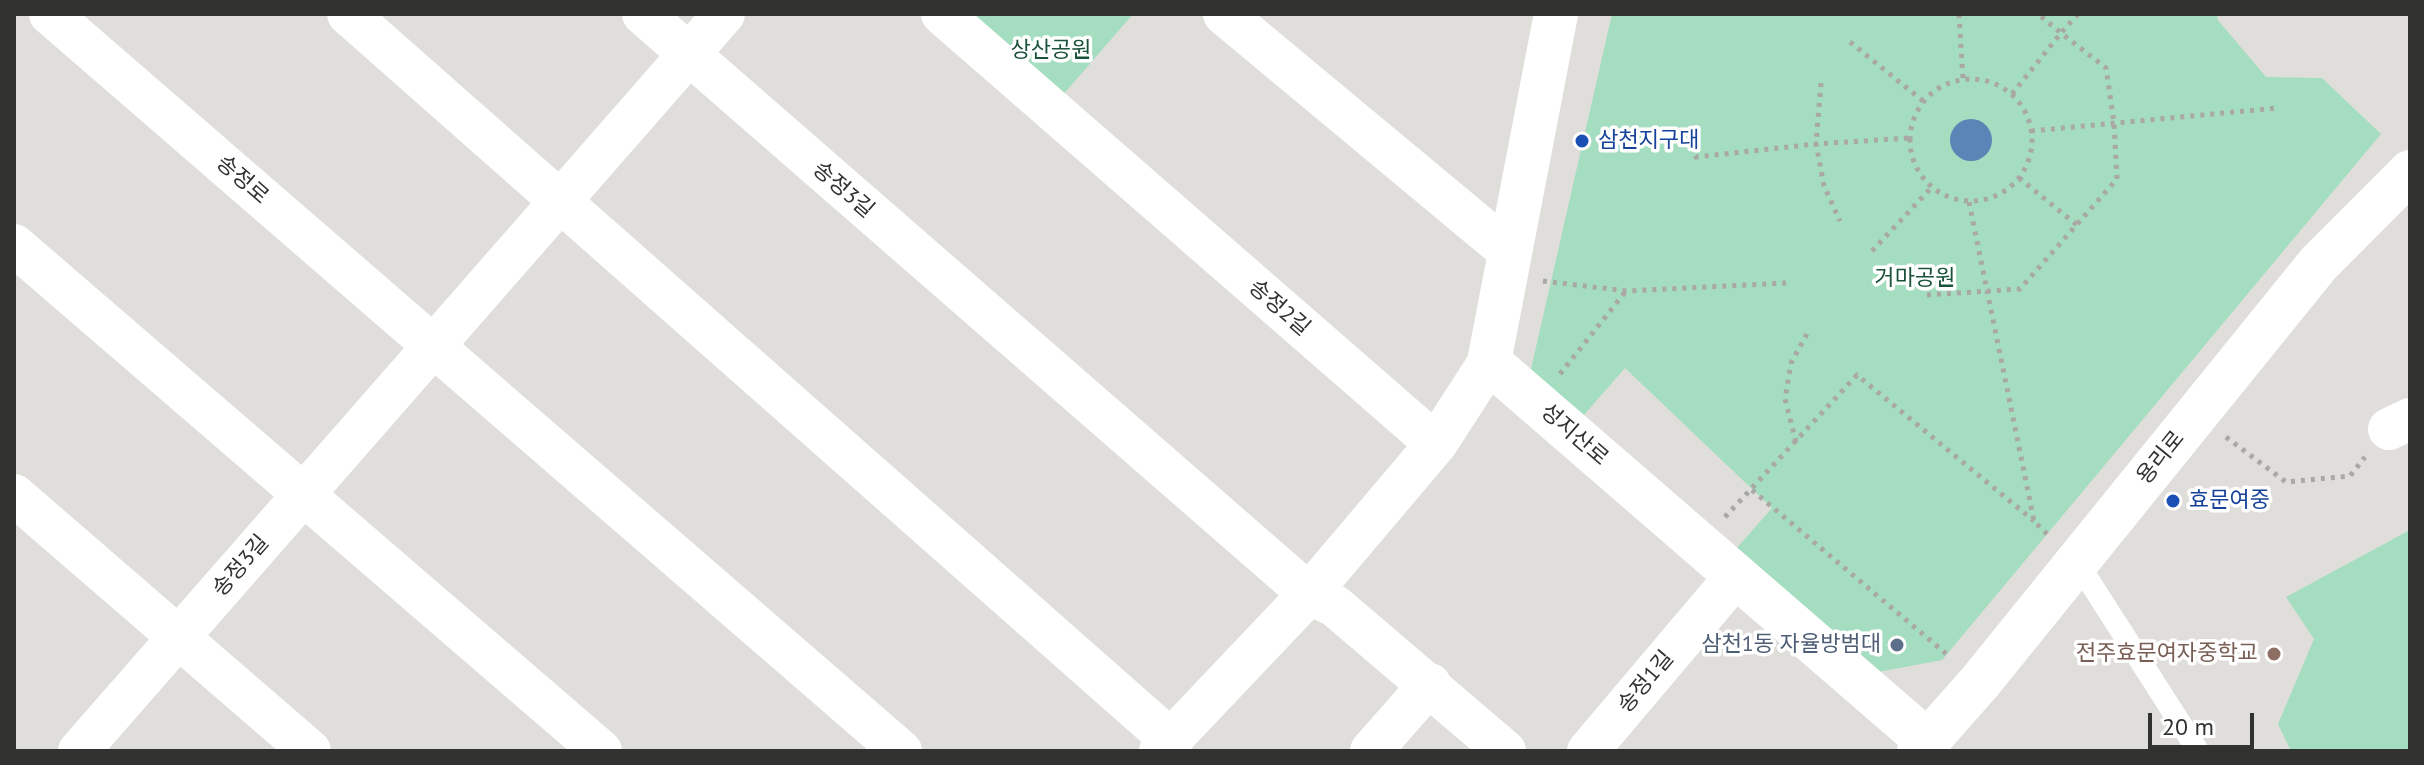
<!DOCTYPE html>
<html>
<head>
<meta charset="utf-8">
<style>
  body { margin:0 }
  #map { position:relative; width:2424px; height:765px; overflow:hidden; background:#dfdeda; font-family:"PT Sans",sans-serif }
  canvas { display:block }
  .frame { position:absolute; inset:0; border:16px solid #323230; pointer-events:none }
  .scale { position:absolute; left:2148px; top:713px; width:106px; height:36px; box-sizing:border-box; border:4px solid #323230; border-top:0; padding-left:10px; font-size:24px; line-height:28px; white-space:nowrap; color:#323230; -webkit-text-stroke:6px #fff; paint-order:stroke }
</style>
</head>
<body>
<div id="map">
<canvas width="2424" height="765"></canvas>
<div class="frame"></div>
<div class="scale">20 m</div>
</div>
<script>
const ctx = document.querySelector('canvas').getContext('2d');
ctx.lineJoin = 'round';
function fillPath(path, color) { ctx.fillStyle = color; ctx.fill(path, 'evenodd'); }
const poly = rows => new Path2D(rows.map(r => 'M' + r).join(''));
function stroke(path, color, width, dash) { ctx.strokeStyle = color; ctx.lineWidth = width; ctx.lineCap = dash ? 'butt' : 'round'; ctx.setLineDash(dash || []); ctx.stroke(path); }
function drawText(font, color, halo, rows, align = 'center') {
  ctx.font = font + ' "PT Sans","Noto Sans KR",sans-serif'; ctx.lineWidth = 7; ctx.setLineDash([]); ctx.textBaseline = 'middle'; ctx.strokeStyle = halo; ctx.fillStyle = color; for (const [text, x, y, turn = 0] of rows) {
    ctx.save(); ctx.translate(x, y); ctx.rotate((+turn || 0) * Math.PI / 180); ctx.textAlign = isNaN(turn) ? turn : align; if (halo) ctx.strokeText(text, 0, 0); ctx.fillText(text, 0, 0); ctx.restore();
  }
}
fillPath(poly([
  [951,14,1133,14,1055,104],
  [1612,14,2218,14,2217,19,2266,77,2322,78,2381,134,1942,660,1851,677,1728,558,1772,508,1625,368,1576,424,1529,378],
  [2410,530,2410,751,2291,751,2278,724,2314,639,2286,597]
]), '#a4ddbf');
fillPath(poly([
  '1950 140a21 21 0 1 1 42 0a21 21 0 1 1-42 0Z'
]), '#5b84b7');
stroke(poly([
  [1959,14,1963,79],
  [1850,42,1923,101],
  '1910 140a61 61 0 1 1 122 0a61 61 0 1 1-122 0Z',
  [1821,83,1816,144,1824,186,1840,221],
  [2012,94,2061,33,2038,14],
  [1692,126,1696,157,1816,144,1909,138],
  [2031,131,2277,108],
  [2019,178,2077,225],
  [1969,202,2034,521,2049,536],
  [1872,251,1931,188],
  [1543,281,1627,291,1786,283],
  [1927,295,2020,289,2117,179,2114,123,2106,68,2061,33,2078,14],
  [1560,374,1626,291],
  [2226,437,2286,482,2350,476,2365,457],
  [1796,442,1785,399,1791,363,1808,332],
  [1752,490,1950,657],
  [1725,517,1857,375,2034,521]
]), '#a9a8a5', 5, [4, 6]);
stroke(poly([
  [2077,562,2198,751]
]), '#fff', 22);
stroke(poly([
  [50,14,901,751],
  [348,14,1172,741],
  [643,14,1309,594,1335,606,1505,751],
  [942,14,1436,444],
  [1224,14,1510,252],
  [14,245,601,751],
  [2389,429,2410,419],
  [14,495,310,751],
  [79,751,724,14],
  [1160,751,1309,594,1436,444,1489,362],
  [1371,751,1430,684],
  [1588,751,1736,576]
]), '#fff', 42);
stroke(poly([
  [1556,14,1489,362,1927,741],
  [1919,751,1980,682,2319,263,2410,172]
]), '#fff', 44);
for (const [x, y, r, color] of [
  [1582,141,8,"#1a4fb4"],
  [2173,501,8,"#1a4fb4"],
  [1897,645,8,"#5c6f8a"],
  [2274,654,8,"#8d6e63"]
]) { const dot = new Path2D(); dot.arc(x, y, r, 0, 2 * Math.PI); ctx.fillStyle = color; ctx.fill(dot); stroke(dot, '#fff', 3); }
drawText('22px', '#1a523a', '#fff', [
  ["상산공원",1051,51],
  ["거마공원",1915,279]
]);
drawText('22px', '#164399', '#fff', [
  ["삼천지구대",1598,141],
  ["효문여중",2189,501]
], 'left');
drawText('22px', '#323230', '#fff', [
  ["송정로",242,180,41],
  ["송정3길",843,190,41],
  ["송정2길",1279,308,41],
  ["성지산로",1574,435,41],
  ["용리로",2161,458,-51],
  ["송정3길",241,566,-49],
  ["송정1길",1646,682,-50]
]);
drawText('22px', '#4e5e75', '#fff', [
  ["삼천1동 자율방범대",1881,645]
], 'right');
drawText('22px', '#785e54', '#fff', [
  ["전주효문여자중학교",2258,654]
], 'right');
</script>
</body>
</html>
